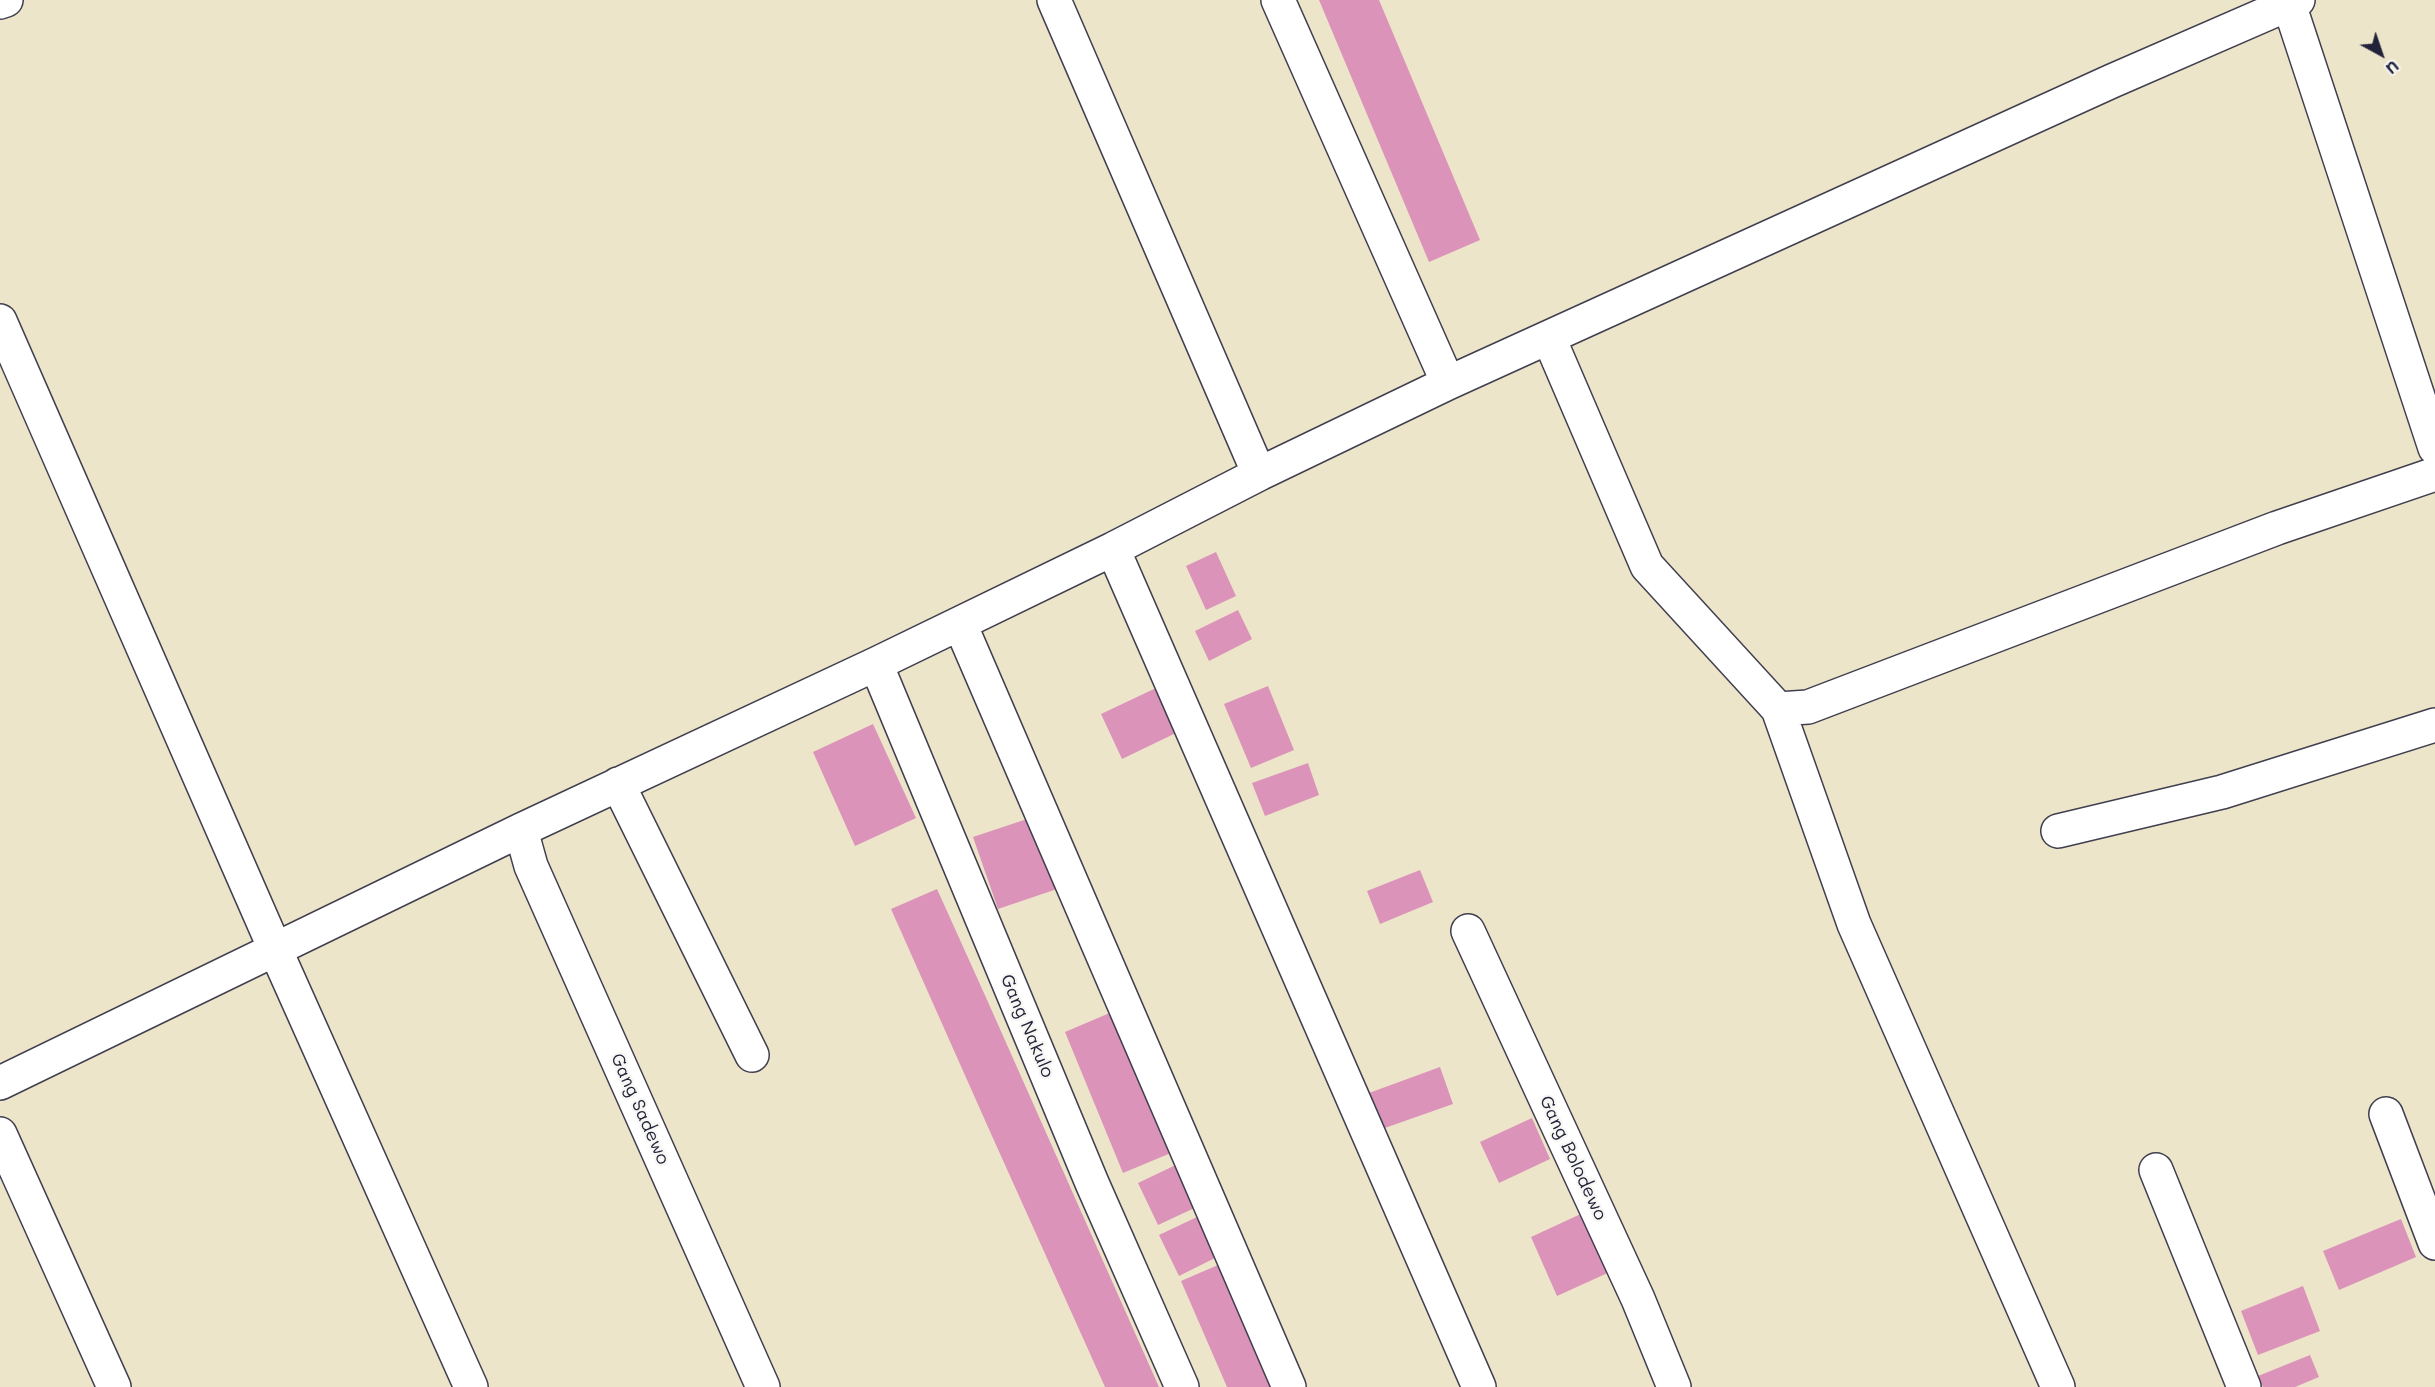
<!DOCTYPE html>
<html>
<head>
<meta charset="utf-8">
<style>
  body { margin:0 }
  #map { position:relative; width:2435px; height:1387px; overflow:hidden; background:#ede5c9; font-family:Mali,sans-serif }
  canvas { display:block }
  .north { position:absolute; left:2351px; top:24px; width:60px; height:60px; -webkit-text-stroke:4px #f6f6f2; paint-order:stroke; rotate:140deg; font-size:16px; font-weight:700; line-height:24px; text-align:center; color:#22223b }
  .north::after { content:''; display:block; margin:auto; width:21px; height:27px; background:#22223b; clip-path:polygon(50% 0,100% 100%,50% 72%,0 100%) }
</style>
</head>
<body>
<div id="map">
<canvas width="2435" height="1387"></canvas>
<div class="north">U</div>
</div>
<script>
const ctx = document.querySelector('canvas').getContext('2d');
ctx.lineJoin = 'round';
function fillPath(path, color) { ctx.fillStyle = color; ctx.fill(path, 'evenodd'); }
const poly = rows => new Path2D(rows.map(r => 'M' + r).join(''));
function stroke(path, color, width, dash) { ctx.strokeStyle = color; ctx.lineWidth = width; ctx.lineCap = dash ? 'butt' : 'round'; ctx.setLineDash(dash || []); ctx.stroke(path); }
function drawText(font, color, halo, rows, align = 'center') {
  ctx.font = font + ' Mali,sans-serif'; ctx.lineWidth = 4.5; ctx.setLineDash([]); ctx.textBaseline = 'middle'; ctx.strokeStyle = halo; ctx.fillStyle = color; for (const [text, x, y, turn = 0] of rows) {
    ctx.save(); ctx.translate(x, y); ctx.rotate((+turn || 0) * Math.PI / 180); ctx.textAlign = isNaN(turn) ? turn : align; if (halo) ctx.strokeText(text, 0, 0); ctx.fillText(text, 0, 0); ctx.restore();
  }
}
fillPath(poly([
  [1319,0,1379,0,1480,240,1429,262],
  [1216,552,1236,596,1206,610,1186,566],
  [1238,610,1252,639,1209,661,1195,631],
  [1268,686,1294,750,1251,768,1224,704],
  [1156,688,1176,733,1122,759,1101,714],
  [873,724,916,818,855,846,813,752],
  [1308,763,1319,795,1265,816,1252,783],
  [1036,816,1060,888,998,909,973,837],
  [1420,870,1433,902,1380,924,1367,891],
  [937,889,988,1002,1159,1387,1105,1387,992,1136,891,909],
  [1119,1009,1178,1150,1123,1173,1065,1032],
  [1440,1067,1453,1104,1382,1129,1369,1093],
  [1532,1118,1550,1159,1499,1183,1480,1142],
  [1182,1162,1201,1205,1158,1225,1138,1183],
  [1585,1212,1612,1271,1557,1296,1531,1237],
  [1197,1217,1217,1257,1179,1276,1159,1235],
  [2401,1219,2416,1257,2339,1290,2323,1251],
  [1225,1262,1279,1387,1227,1387,1181,1281],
  [2303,1286,2320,1331,2258,1355,2241,1311],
  [2310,1355,2319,1377,2295,1387,2263,1387,2258,1376]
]), '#db93ba');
const minor = poly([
  [1054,0,1259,474],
  [1278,0,1448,383],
  [0,2,6,0],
  [2289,4,2435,448],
  [0,321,275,949,471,1387],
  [1549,338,1647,566,1778,709,1808,707,2277,528,2435,474],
  [1113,549,1479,1387],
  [960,624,1289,1387],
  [876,664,1092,1183,1182,1387],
  [1778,709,1854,924,2058,1387],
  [618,784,752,1055],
  [521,830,531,866,763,1387],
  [2058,831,2222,792,2435,725],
  [1468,931,1638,1299,1674,1387],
  [0,1083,521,830,876,664,1113,549,1259,474,1448,383,2112,81,2298,0],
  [2386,1114,2435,1243],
  [0,1134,114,1387],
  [2156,1170,2244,1387]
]);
stroke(minor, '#403f50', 36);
stroke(minor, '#fff', 33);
drawText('18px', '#22223b', '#f6f6f2', [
  ["Gang Nakulo",1027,1026,67],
  ["Gang Sadewo",640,1109,66],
  ["Gang Bolodewo",1573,1158,65]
]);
</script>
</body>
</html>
